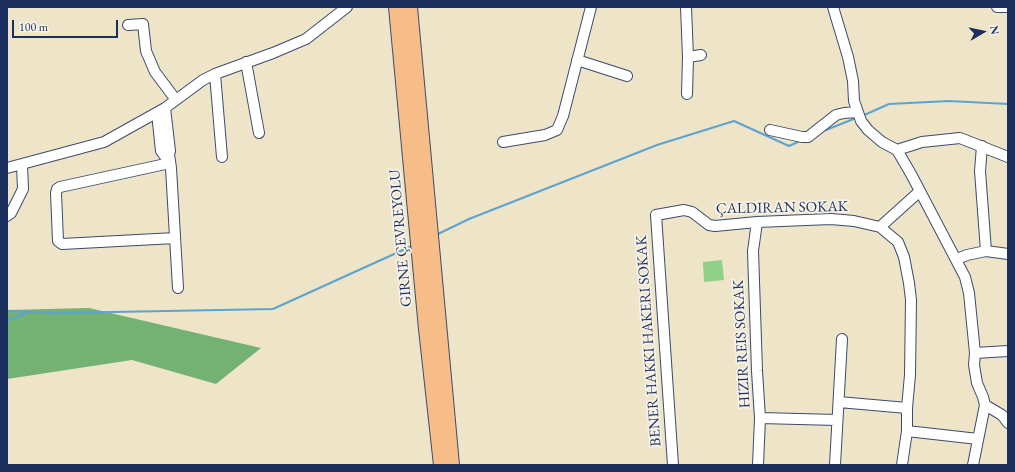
<!DOCTYPE html>
<html>
<head>
<meta charset="utf-8">
<style>
  body { margin:0 }
  #map { position:relative; width:1015px; height:472px; overflow:hidden; background:#eee5c8; font-family:"EB Garamond",serif }
  canvas { display:block }
  .frame { position:absolute; inset:0; border:8px solid #1b2f5e; pointer-events:none }
  .north { position:absolute; left:963px; top:12px; width:40px; height:40px; -webkit-text-stroke:3px #f7f3e8; paint-order:stroke; rotate:81deg; font-size:11px; font-weight:700; line-height:16px; text-align:center; color:#1b2f5e }
  .north::after { content:''; display:block; margin:auto; width:14px; height:18px; background:#1b2f5e; clip-path:polygon(50% 0,100% 100%,50% 72%,0 100%) }
  .scale { position:absolute; left:12px; top:20px; width:106px; height:18px; box-sizing:border-box; border:2px solid #1b2f5e; border-top:0; padding-left:5px; font-size:12px; line-height:14px; white-space:nowrap; color:#1b2f5e; -webkit-text-stroke:3px #f7f3e8; paint-order:stroke }
</style>
</head>
<body>
<div id="map">
<canvas width="1015" height="472"></canvas>
<div class="frame"></div>
<div class="north">N</div>
<div class="scale">100 m</div>
</div>
<script>
const ctx = document.querySelector('canvas').getContext('2d');
ctx.lineJoin = 'round';
function fillPath(path, color) { ctx.fillStyle = color; ctx.fill(path, 'evenodd'); }
const poly = rows => new Path2D(rows.map(r => 'M' + r).join(''));
function stroke(path, color, width, dash) { ctx.strokeStyle = color; ctx.lineWidth = width; ctx.lineCap = dash ? 'butt' : 'round'; ctx.setLineDash(dash || []); ctx.stroke(path); }
function drawText(font, color, halo, rows, align = 'center') {
  ctx.font = font + ' "EB Garamond",serif'; ctx.lineWidth = 3.5; ctx.setLineDash([]); ctx.textBaseline = 'middle'; ctx.strokeStyle = halo; ctx.fillStyle = color; for (const [text, x, y, turn = 0] of rows) {
    ctx.save(); ctx.translate(x, y); ctx.rotate((+turn || 0) * Math.PI / 180); ctx.textAlign = isNaN(turn) ? turn : align; if (halo) ctx.strokeText(text, 0, 0); ctx.fillText(text, 0, 0); ctx.restore();
  }
}
fillPath(poly([
  [722,260,724,280,704,282,703,262]
]), '#90d087');
fillPath(poly([
  [89,308,261,348,216,384,132,360,7,379,7,310]
]), '#74b274');
stroke(poly([
  [862,116,889,104,949,101,1008,104],
  [821,132,856,118],
  [436,235,469,219,657,145,734,121,789,146,800,141],
  [7,311,60,313,273,309,414,245],
  [7,321,26,313]
]), '#5ba3d1', 2);
const minor = poly([
  [686,7,688,57,687,94],
  [833,7,848,57,853,81,854,101,861,121,868,130,882,142,897,150,911,174,965,277,969,293,975,353,974,365,977,383,983,397,985,405,973,465],
  [997,7,1008,7],
  [128,25,143,24,146,51,155,72,176,100],
  [688,57,701,55],
  [577,60,627,76],
  [246,62,259,133],
  [215,74,222,157],
  [165,108,170,151,169,154,171,168,178,288],
  [157,113,161,151,170,163,60,187,57,189,56,193,58,241,62,244,175,238],
  [770,130,802,137,808,137,836,115,844,113,858,112],
  [503,142,545,135,557,130,563,116,591,7],
  [982,146,980,171,986,251],
  [897,150,922,142,960,138,1008,157],
  [7,168,104,142,165,108,203,80,215,74,273,53,306,39,347,7],
  [7,216,11,213,23,189,22,165],
  [757,222,753,251,757,371,760,418,758,465],
  [880,227,920,191],
  [957,259,967,255,986,251,1008,254],
  [975,353,1008,351],
  [839,402,907,408],
  [985,405,1002,415,1008,423],
  [760,418,837,420],
  [907,431,978,439],
  [673,465,656,215,684,210,692,212,709,225,715,226,757,222,831,219,854,221,880,227,898,242,904,257,909,283,911,300,910,375,907,408,907,431,902,465],
  [835,465,842,339]
]);
const highway = poly([
  [396,7,426,329,441,465],
  [410,7,452,465]
]);
stroke(minor, '#3b4a6e', 12);
stroke(highway, '#3b4a6e', 16);
stroke(minor, '#fff', 10);
stroke(highway, '#f7bd88', 14);
drawText('15px', '#1b2f5e', '#f7f3e8', [
  ["ÇALDIRAN SOKAK",782,208,-1],
  ["GIRNE ÇEVREYOLU",401,238,-95],
  ["BENER HAKKI HAKERI SOKAK",649,341,-94],
  ["HIZIR REIS SOKAK",742,344,-93]
]);
</script>
</body>
</html>
